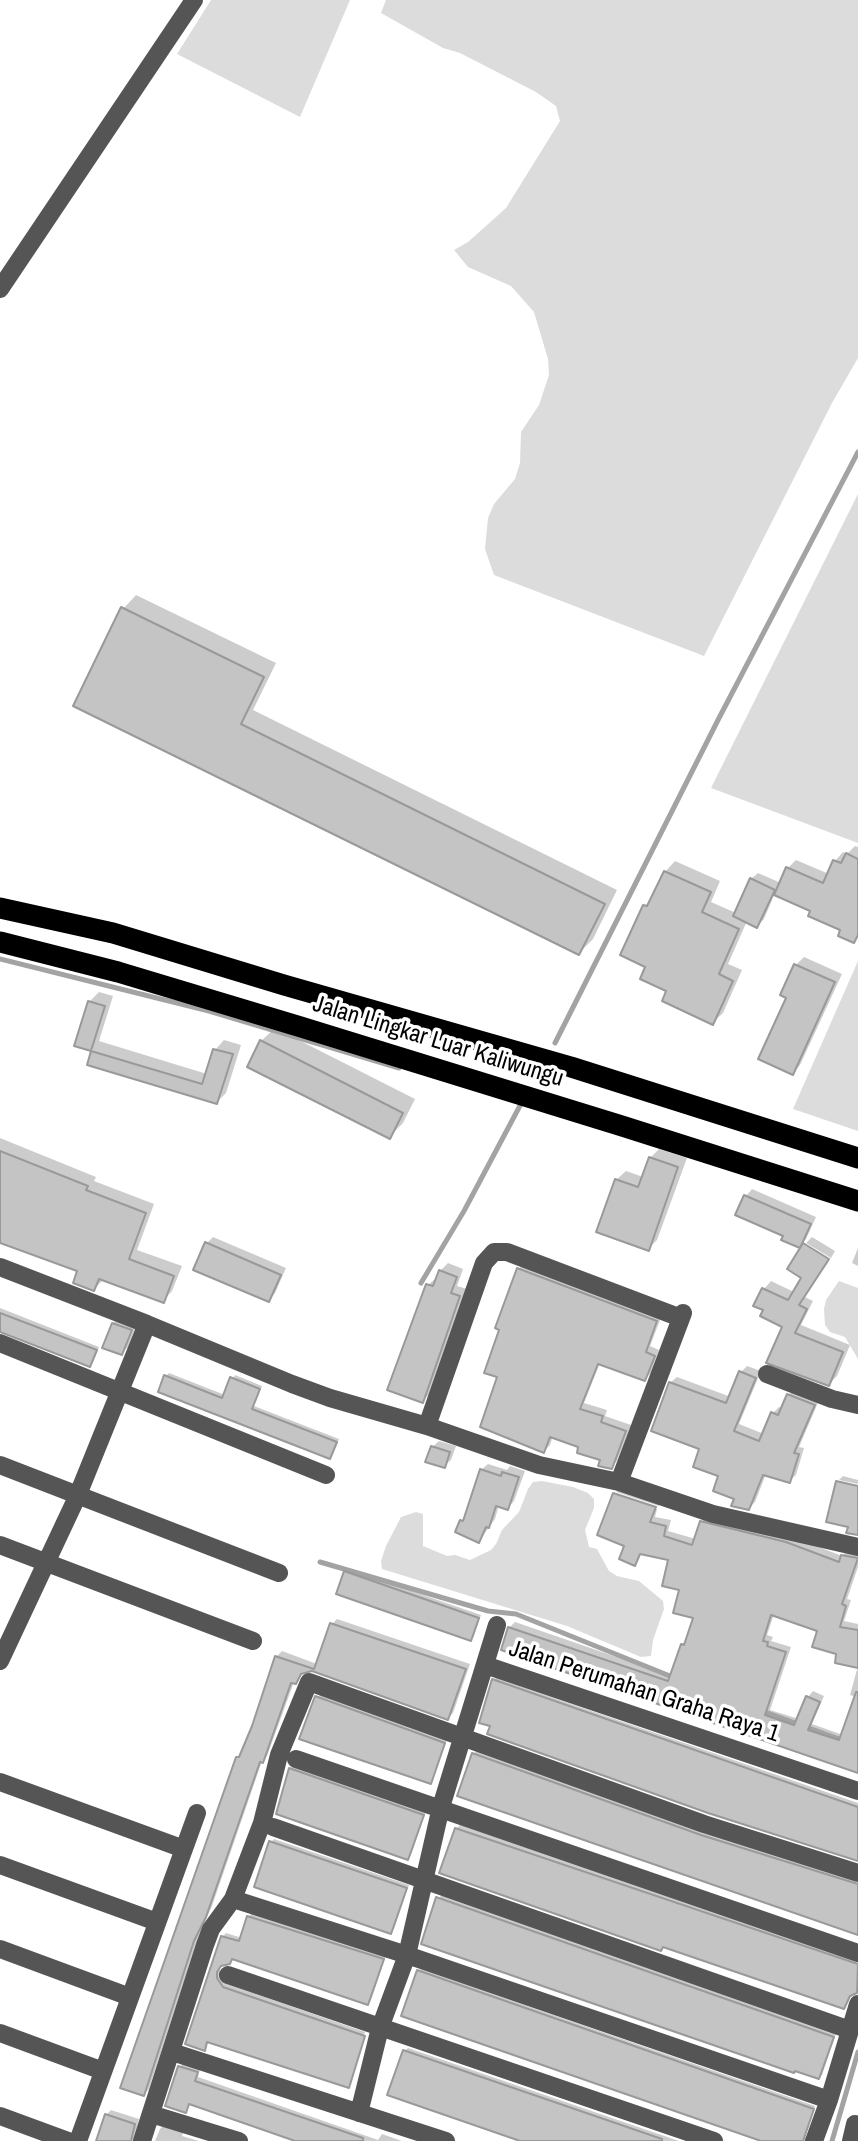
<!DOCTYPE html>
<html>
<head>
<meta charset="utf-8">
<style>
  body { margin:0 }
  canvas { display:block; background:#fff }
</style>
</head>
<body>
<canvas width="858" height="2141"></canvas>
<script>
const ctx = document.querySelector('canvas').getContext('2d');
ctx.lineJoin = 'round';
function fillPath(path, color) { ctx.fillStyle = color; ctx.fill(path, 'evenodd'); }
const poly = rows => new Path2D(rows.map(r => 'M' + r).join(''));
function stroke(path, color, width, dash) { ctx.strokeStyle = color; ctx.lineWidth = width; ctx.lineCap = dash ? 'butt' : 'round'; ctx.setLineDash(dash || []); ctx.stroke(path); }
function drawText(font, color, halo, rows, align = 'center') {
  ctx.font = font + ' "Archivo Narrow",sans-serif'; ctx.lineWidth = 7; ctx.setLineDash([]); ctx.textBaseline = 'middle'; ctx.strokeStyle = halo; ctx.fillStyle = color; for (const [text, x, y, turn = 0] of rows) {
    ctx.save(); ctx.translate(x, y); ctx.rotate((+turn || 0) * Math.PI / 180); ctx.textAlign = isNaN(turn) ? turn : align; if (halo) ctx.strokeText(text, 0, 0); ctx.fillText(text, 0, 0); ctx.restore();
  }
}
fillPath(poly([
  [211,0,350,0,300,117,177,54],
  [386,0,858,0,858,358,832,403,704,656,494,575,485,549,488,518,494,504,515,479,520,463,521,432,539,405,549,375,548,359,534,312,511,286,468,267,454,250,468,242,506,208,560,121,556,106,536,92,460,53,443,48,381,13],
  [858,494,858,843,711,788],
  [858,961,858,1131,793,1109],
  [839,1281,858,1288,858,1359,845,1337,830,1332,825,1325,824,1309,826,1300],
  [542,1481,573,1487,588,1493,594,1499,594,1508,585,1530,589,1547,597,1549,609,1571,617,1576,639,1581,663,1601,664,1609,653,1640,651,1656,641,1657,567,1626,382,1569,381,1561,386,1546,401,1517,416,1512,423,1514,423,1546,447,1556,455,1555,470,1560,491,1550,496,1544,502,1530,519,1512,528,1489,533,1482]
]), '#dcdcdc');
fillPath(poly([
  [136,595,276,663,253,710,617,890,593,939,579,953,75,705,123,609],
  [855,846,858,847,858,937,854,941,842,929,812,910,775,893,764,919,757,926,747,921,728,964,742,970,723,1013,712,1023,669,990,648,966,645,906,653,897,665,872,675,861,720,881,711,902,736,913,751,879,758,873,781,883,788,868,796,860,829,874,835,861,843,852,847,854],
  [804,957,842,974,800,1065,793,1073,788,997,796,965],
  [99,992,113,996,99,1041,207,1074,215,1050,224,1040,241,1045,226,1093,217,1102,89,1064,93,1049,77,1044,89,1002],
  [275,1028,415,1099,403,1123,389,1137,261,1041],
  [0,1138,96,1177,94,1181,154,1204,137,1250,182,1266,172,1291,163,1301,104,1279,94,1289,79,1270,0,1241],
  [659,1149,687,1158,657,1240,648,1249,616,1180,626,1171,643,1177,650,1158],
  [752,1189,816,1217,806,1239,800,1246,785,1235,746,1196],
  [213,1237,286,1268,275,1293,269,1300,207,1243],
  [812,1237,835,1251,831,1258,806,1243],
  [804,1246,829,1261,805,1297,813,1301,801,1325,850,1345,837,1376,829,1384,784,1326,765,1310,764,1289,771,1281,794,1292,804,1277],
  [858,1248,858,1266,852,1263],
  [448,1263,463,1269,457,1286,467,1289,430,1394,422,1401,428,1285,436,1278,438,1278,440,1271],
  [524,1263,662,1315,650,1346,659,1350,651,1373,645,1379,600,1363,584,1403,607,1410,605,1416,631,1425,617,1461,611,1467,581,1446,553,1436,550,1445,544,1451,499,1376,519,1269],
  [0,1308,99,1347,93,1362,90,1365,0,1331],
  [120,1317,137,1324,128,1347,122,1353,113,1323],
  [747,1366,761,1371,739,1424,764,1434,773,1413,779,1407,783,1408,788,1395,795,1389,820,1398,799,1447,804,1448,796,1475,789,1481,766,1474,755,1502,748,1509,736,1498,702,1448,670,1383,677,1377,731,1397,741,1372],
  [169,1373,225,1395,235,1375,262,1386,254,1406,339,1439,333,1454,330,1457,166,1376],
  [439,1441,456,1446,451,1460,444,1466,432,1447],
  [488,1464,507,1470,510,1466,525,1471,514,1501,508,1508,499,1505,495,1519,479,1541,462,1521,466,1517,481,1470],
  [843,1476,858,1480,858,1484,839,1480],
  [620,1489,660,1501,659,1506,616,1492],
  [615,1496,657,1509,655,1517,671,1520,668,1531,696,1539,701,1522,707,1517,793,1537,842,1556,848,1550,858,1552,858,1567,847,1599,851,1600,844,1621,858,1624,858,1771,503,1649,510,1627,515,1622,672,1676,682,1644,688,1639,695,1617,670,1558,642,1553,634,1564,627,1545],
  [774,1614,819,1630,838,1653,858,1666,850,1695,856,1697,843,1735,812,1724,824,1696,813,1691,808,1697,799,1719,770,1710,791,1647,771,1641,773,1637,767,1635],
  [348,1569,481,1615,474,1636,471,1639,345,1572],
  [337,1619,470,1664,453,1713,448,1718,312,1669,304,1671,294,1682,267,1756,262,1761,212,1906,199,1935,149,2089,144,2094,238,1758,243,1753,254,1726,277,1656,282,1651,317,1664,332,1624],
  [496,1678,858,1803,858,1859,492,1725,494,1680],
  [320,1695,447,1740,433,1779,430,1782,317,1697],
  [476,1751,704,1833,858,1882,858,1933,474,1754],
  [293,1766,426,1812,411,1855,408,1858,278,1813,290,1768],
  [460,1825,858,1961,858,1990,852,1993,844,2007,664,1946,661,1949,456,1829],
  [274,1839,409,1885,394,1929,391,1932,271,1842],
  [441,1895,836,2034,822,2075,819,2077,424,1943],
  [252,1913,386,1956,371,2000,367,2003,234,1958,220,1967,220,1974,227,1984,365,2032,348,2084,209,2041,204,2049,222,1937,226,1933,242,1938,249,1916],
  [421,1969,815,2106,805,2133,806,2141,766,2141,418,1971],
  [408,2048,679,2141,526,2141,405,2051],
  [183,2063,200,2069,198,2077,378,2140,382,2134,402,2141,301,2141,190,2103,186,2111,180,2067],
  [111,2110,139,2119,135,2137,138,2141,98,2141,106,2115],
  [165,2124,184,2130,182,2136,199,2141,155,2141,160,2129]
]), '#0003');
stroke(poly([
  [0,959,209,1011,399,1068],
  [555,1043,718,720,858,452],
  [421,1283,464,1211,523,1100],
  [320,1562,488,1611,516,1614,675,1678],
  [762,1711,858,1746],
  [832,2141,858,2052]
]), '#a3a3a3', 5);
const building = poly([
  [121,607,264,677,241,724,605,904,579,955,73,706,121,607],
  [846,853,858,859,858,935,854,943,838,936,840,930,808,916,810,911,774,895,786,867,823,883,833,860,841,863,846,853],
  [664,871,711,892,702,912,739,929,719,974,733,981,713,1025,662,1001,666,991,640,979,645,967,620,955,643,905,647,906,664,871],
  [750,878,775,890,757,928,733,916,750,878],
  [794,964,835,982,793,1075,758,1059,786,998,780,995,794,964],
  [88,1001,105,1006,91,1051,202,1084,213,1049,233,1054,217,1104,87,1065,91,1051,74,1046,88,1001],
  [260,1040,403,1113,390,1139,247,1067,260,1040],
  [0,1151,88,1186,86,1190,146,1213,129,1259,174,1276,164,1303,99,1279,94,1291,73,1283,77,1271,0,1243,0,1151],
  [649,1157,678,1167,649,1251,596,1232,615,1179,638,1187,649,1157],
  [744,1195,811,1224,800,1248,781,1240,783,1236,735,1215,744,1195],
  [205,1242,281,1275,269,1302,193,1270,205,1242],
  [803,1243,829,1259,799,1305,807,1309,795,1333,843,1352,829,1386,766,1363,782,1327,760,1316,763,1310,753,1306,762,1288,788,1300,801,1278,787,1269,803,1243],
  [517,1268,657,1321,646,1352,655,1356,645,1381,598,1364,580,1409,603,1416,601,1422,626,1431,612,1469,598,1466,600,1460,577,1453,578,1447,550,1437,544,1453,480,1427,497,1377,484,1373,499,1330,495,1328,517,1268],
  [439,1270,457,1277,451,1293,460,1296,423,1403,387,1390,426,1284,433,1286,439,1270],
  [0,1313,97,1350,90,1367,0,1332,0,1313],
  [112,1323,132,1330,122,1355,102,1348,112,1323],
  [739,1371,756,1378,734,1431,759,1441,771,1412,778,1415,787,1394,815,1405,794,1453,799,1454,790,1483,763,1475,749,1510,731,1506,734,1499,713,1491,718,1476,693,1467,699,1449,651,1431,669,1382,726,1403,739,1371],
  [164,1375,222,1398,230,1377,260,1389,252,1409,337,1442,330,1459,158,1392,164,1375],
  [431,1446,450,1452,445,1468,425,1462,431,1446],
  [480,1469,501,1476,502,1472,519,1477,508,1510,496,1506,489,1528,486,1527,479,1543,455,1532,460,1520,463,1521,480,1469],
  [836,1481,858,1486,858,1535,846,1533,848,1527,826,1522,836,1481],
  [613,1493,656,1507,650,1522,666,1526,664,1536,692,1545,700,1521,786,1542,839,1562,841,1555,858,1558,842,1604,846,1606,840,1627,858,1630,858,1668,835,1663,836,1654,812,1647,817,1631,771,1615,763,1641,768,1642,767,1646,786,1652,765,1715,794,1725,806,1696,820,1702,808,1730,839,1740,856,1692,858,1692,858,1773,501,1650,508,1627,668,1681,681,1644,684,1645,693,1618,673,1613,679,1590,662,1586,668,1560,640,1554,635,1566,619,1559,624,1546,597,1535,613,1493],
  [344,1571,479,1618,471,1641,336,1594,344,1571],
  [330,1623,466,1669,448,1720,312,1671,301,1674,296,1684,291,1683,263,1763,260,1762,206,1917,194,1941,144,2096,120,2088,236,1757,239,1757,252,1726,275,1656,314,1669,330,1623],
  [492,1679,858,1807,858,1861,708,1813,487,1734,490,1726,479,1723,492,1679],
  [315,1696,445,1743,431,1784,299,1739,315,1696],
  [472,1753,701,1835,858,1884,858,1935,457,1796,472,1753],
  [289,1768,424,1815,408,1860,276,1814,289,1768],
  [455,1828,858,1964,857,1993,850,1996,844,2009,663,1947,661,1951,439,1873,455,1828],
  [269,1841,407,1888,391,1934,254,1887,269,1841],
  [436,1897,834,2037,819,2079,795,2071,794,2073,421,1944,436,1897],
  [247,1916,384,1959,368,2005,232,1959,230,1964,221,1966,217,1972,217,1978,223,1987,365,2036,349,2088,207,2042,205,2051,185,2044,221,1936,239,1941,247,1916],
  [417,1970,814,2109,803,2141,761,2141,401,2016,417,1970],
  [403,2050,662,2139,662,2141,520,2141,387,2095,403,2050],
  [178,2066,198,2072,195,2081,363,2138,363,2141,295,2141,189,2104,186,2113,165,2106,178,2066],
  [105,2114,135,2124,131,2141,96,2141,105,2114]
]);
fillPath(building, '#c4c4c4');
stroke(building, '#999', 2);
stroke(poly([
  [0,289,194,0],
  [0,1267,147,1324,292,1384,330,1398,427,1426,539,1465,619,1482,713,1514,858,1547],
  [0,1343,326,1475],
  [767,1374,832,1399,858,1405],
  [427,1426,484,1263,494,1252,507,1252,681,1318],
  [0,1465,279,1573],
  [619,1482,683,1313],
  [0,1545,253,1641],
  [0,1661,77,1497,147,1324],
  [485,1665,858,1791],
  [296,1759,858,1953],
  [0,1782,184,1849],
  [273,1827,850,2030],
  [0,1865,157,1922],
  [233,1899,407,1955,829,2100],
  [0,1949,130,1997],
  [228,1975,714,2141],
  [0,2033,103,2071],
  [172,2052,446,2141],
  [359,2113,380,2028,407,1955,441,1807,497,1625],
  [151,2114,239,2141],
  [0,2116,68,2141],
  [78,2141,197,1813],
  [142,2141,205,1945,211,1929,233,1899,262,1823,279,1755,309,1682,704,1824,858,1873],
  [814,2141,829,2100,858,2004],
  [851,2141,855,2124]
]), '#555', 18);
stroke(poly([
  [0,908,113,933,284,985,571,1067,858,1158],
  [0,942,118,972,301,1027,622,1126,858,1201]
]), '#000', 21);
drawText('24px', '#000', '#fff', [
  ["Jalan Lingkar Luar Kaliwungu",438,1042,17],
  ["Jalan Perumahan Graha Raya 1",644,1692,18]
]);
</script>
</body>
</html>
